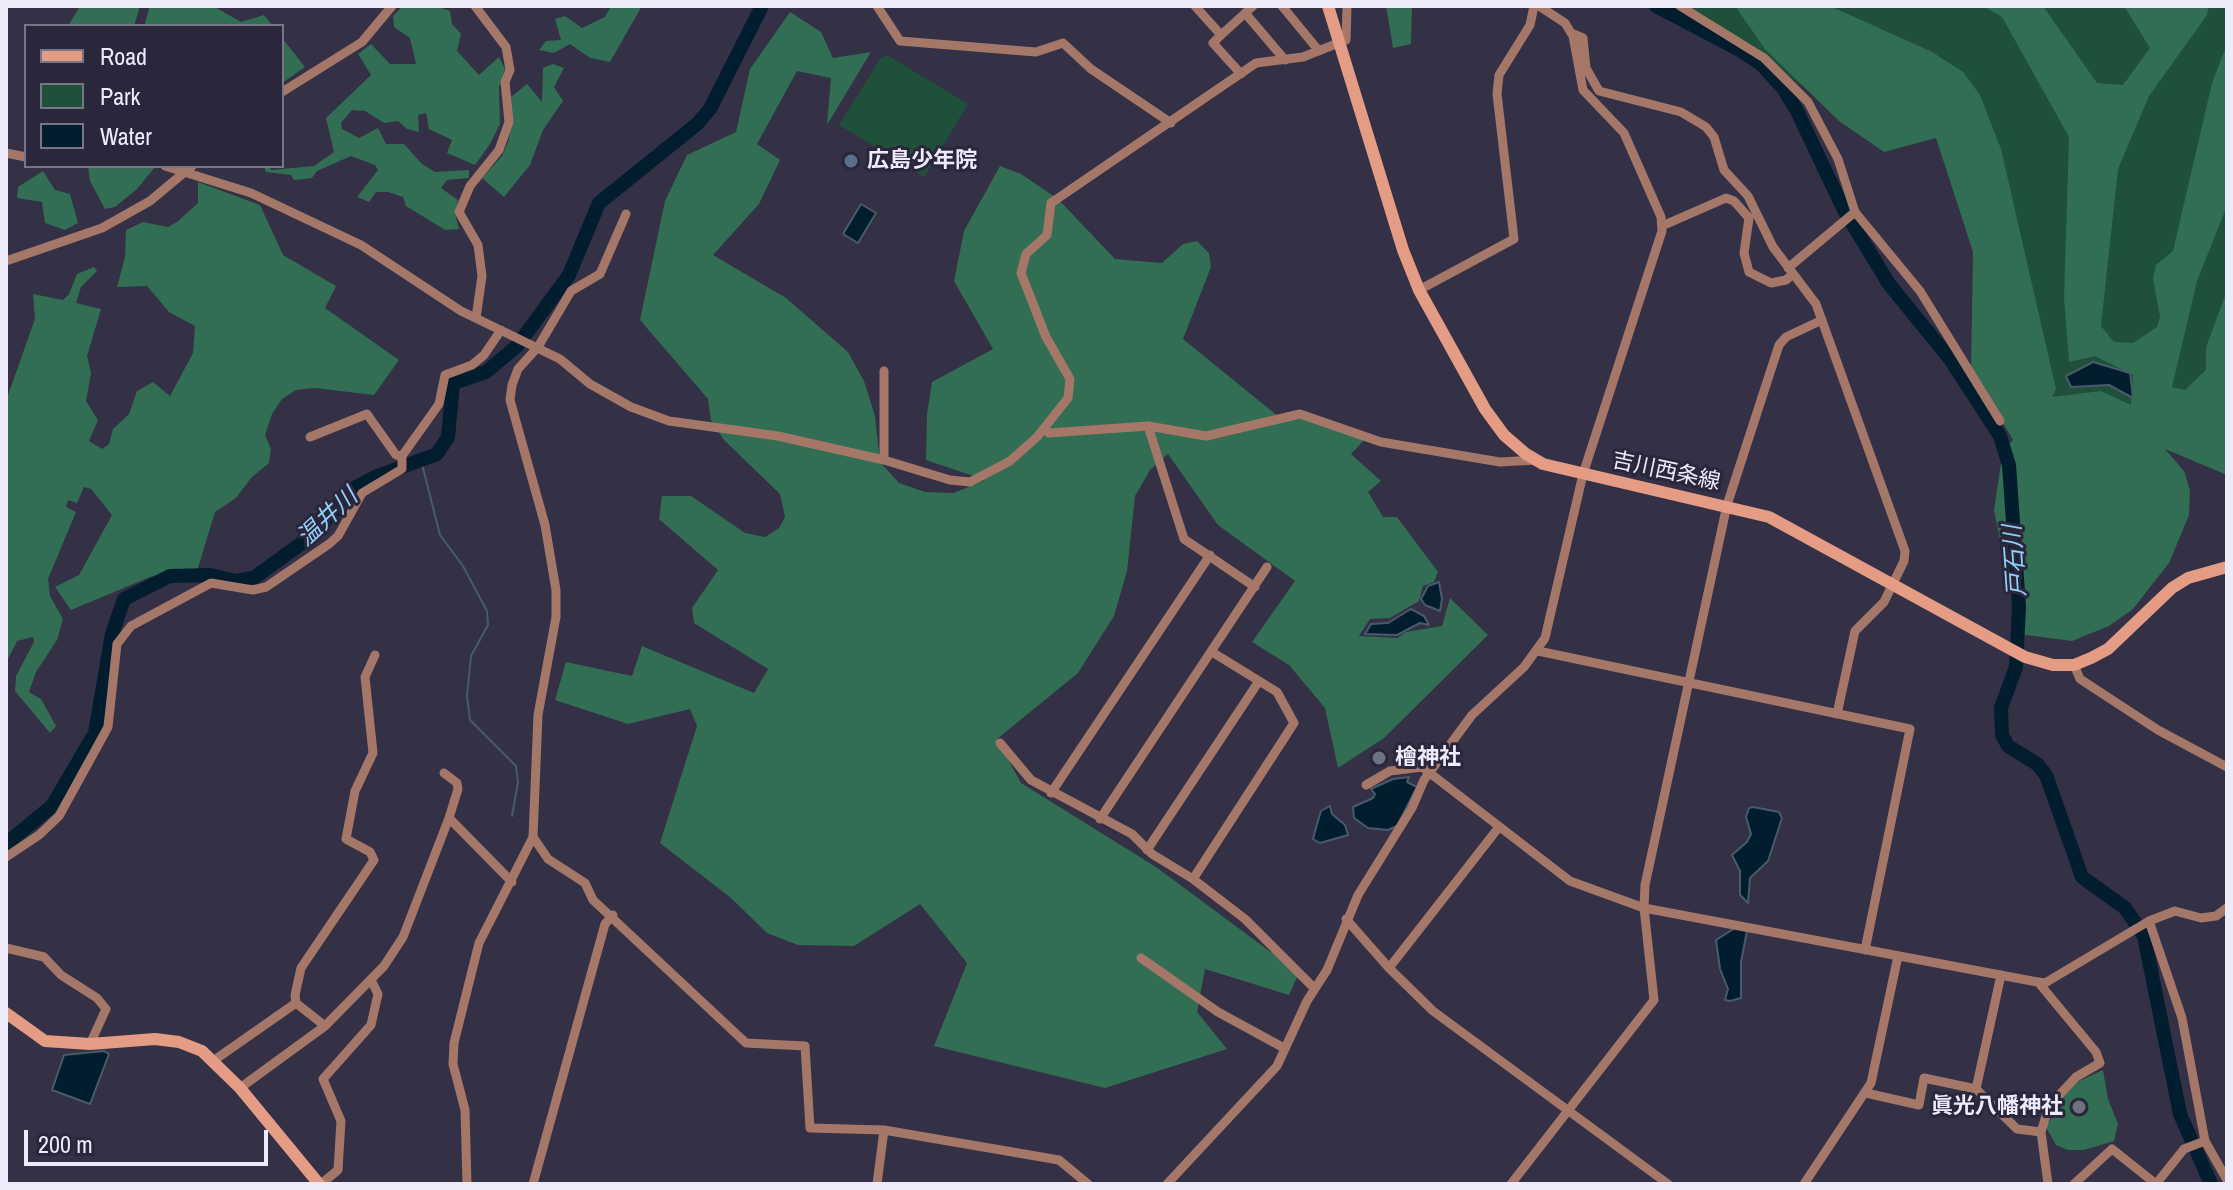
<!DOCTYPE html>
<html>
<head>
<meta charset="utf-8">
<style>
  body { margin:0 }
  #map { position:relative; width:2233px; height:1190px; overflow:hidden; background:#343046; font-family:"Archivo Narrow",sans-serif }
  canvas { display:block }
  .frame { position:absolute; inset:0; border:8px solid #edebfa; pointer-events:none }
  .legend { position:absolute; left:24px; top:24px; width:260px; height:144px; box-sizing:border-box; background:#2a263b; border:2px solid #787587; margin:0; padding:10px 14px; list-style:none; font-size:24px; color:#edebfa }
  .legend li { display:flex; align-items:center; gap:16px; height:40px }
  .legend b { width:40px; border:2px solid #787587 }
  .scale { position:absolute; left:24px; top:1130px; width:244px; height:36px; box-sizing:border-box; border:4px solid #edebfa; border-top:0; padding-left:10px; font-size:24px; line-height:28px; white-space:nowrap; color:#edebfa; -webkit-text-stroke:6px #2a263b; paint-order:stroke }
</style>
</head>
<body>
<div id="map">
<canvas width="2233" height="1190"></canvas>
<div class="frame"></div>
<ul class="legend">
<li><b style="height:10px;background:#e59c84"></b>Road</li>
<li><b style="height:22px;background:#1f503a"></b>Park</li>
<li><b style="height:22px;background:#011d2e"></b>Water</li>
</ul>
<div class="scale">200 m</div>
</div>
<script>
const ctx = document.querySelector('canvas').getContext('2d');
ctx.lineJoin = 'round';
function fillPath(path, color) { ctx.fillStyle = color; ctx.fill(path, 'evenodd'); }
const poly = rows => new Path2D(rows.map(r => 'M' + r).join(''));
function stroke(path, color, width, dash) { ctx.strokeStyle = color; ctx.lineWidth = width; ctx.lineCap = dash ? 'butt' : 'round'; ctx.setLineDash(dash || []); ctx.stroke(path); }
function drawText(font, color, halo, rows, align = 'center') {
  ctx.font = font + ' "Archivo Narrow","Noto Sans JP",sans-serif'; ctx.lineWidth = 6; ctx.setLineDash([]); ctx.textBaseline = 'middle'; ctx.strokeStyle = halo; ctx.fillStyle = color; for (const [text, x, y, turn = 0] of rows) {
    ctx.save(); ctx.translate(x, y); ctx.rotate((+turn || 0) * Math.PI / 180); ctx.textAlign = isNaN(turn) ? turn : align; if (halo) ctx.strokeText(text, 0, 0); ctx.fillText(text, 0, 0); ctx.restore();
  }
}
fillPath(poly([
  [1689,6,2227,6,2227,475,2052,397,1947,133,1879,140],
  [887,55,968,104,924,177,839,125,880,59]
]), '#1f503a');
fillPath(poly([
  [80,6,140,6,134,26,68,26],
  [150,6,213,6,241,22,264,15,273,26,144,26],
  [403,6,435,6,450,11,452,24,461,34,457,51,479,75,499,57,505,69,499,87,500,124,490,144,475,165,447,153,452,140,429,129,426,113,418,115,419,132,407,129,398,121,384,123,365,111,352,110,341,123,342,129,359,138,378,128,386,144,404,144,422,164,435,172,469,170,469,178,447,180,441,188,458,200,455,214,459,229,445,230,406,206,403,197,388,192,376,192,369,202,357,197,378,170,375,165,351,156,317,171,312,178,294,180,291,175,266,172,264,166,270,166,271,170,314,166,334,152,326,118,371,75,358,54,371,44,390,64,416,64,410,38,394,27,393,16],
  [611,6,642,6,610,62,590,58,570,44,554,53,539,50,546,41,561,40,555,19,565,16,582,28,605,17],
  [1386,6,1412,6,1411,44,1393,48],
  [1735,6,1830,6,1932,52,1963,72,1980,95,2001,149,2056,389,2052,397,2101,391,2131,405,2133,375,2095,356,2069,362,2064,298,2069,137,2002,17,1983,6,2043,6,2097,83,2123,85,2150,48,2124,6,2209,6,2207,15,2149,96,2118,169,2101,326,2114,342,2133,343,2157,327,2160,317,2153,278,2156,265,2173,251,2212,83,2227,44,2227,206,2197,281,2172,387,2185,390,2206,370,2206,347,2227,291,2227,475,2165,449,2184,471,2190,490,2189,515,2169,563,2133,609,2109,626,2072,641,2019,634,1994,510,2003,450,2013,440,1971,369,1973,252,1936,138,1884,152,1839,121,1765,49],
  [790,12,821,32,833,58,871,52,827,125,831,78,797,71,757,144,780,160,759,204,713,255,786,298,848,352,864,381,875,416,880,462,899,483,925,492,954,493,985,480,926,460,927,414,932,382,993,349,954,281,964,231,1000,166,1021,174,1058,199,1115,259,1162,263,1183,244,1197,241,1209,253,1211,267,1183,339,1279,417,1308,416,1367,437,1351,454,1381,481,1368,492,1383,517,1397,517,1438,572,1434,582,1423,586,1419,601,1390,618,1370,619,1359,636,1397,638,1406,632,1442,626,1450,598,1488,635,1384,738,1338,768,1325,708,1289,665,1252,642,1295,581,1218,525,1168,454,1150,470,1135,496,1127,571,1114,616,1078,673,997,739,1021,783,1156,867,1299,973,1289,995,1205,969,1197,1012,1227,1049,1105,1088,934,1046,967,963,920,904,854,946,798,945,767,933,731,898,660,843,697,726,690,709,628,724,555,700,566,662,632,676,642,646,754,693,768,669,694,623,692,608,718,570,659,519,662,496,691,496,745,533,765,537,779,528,785,517,780,494,724,440,711,420,708,399,640,320,665,201,687,155,736,132,750,69],
  [282,38,305,67,282,83],
  [553,64,564,68,554,87,563,101,543,130,530,165,504,197,482,178,502,156,508,142,512,124,511,97,527,84,542,102,543,68],
  [88,166,150,166,155,167,137,189,115,207,105,209,90,181],
  [43,171,55,190,70,194,78,223,65,230,45,223,42,202,17,198,18,187],
  [198,182,260,205,283,255,336,286,325,308,399,360,374,395,315,388,296,390,282,399,272,414,265,435,271,449,269,463,251,478,236,498,215,512,197,571,181,569,150,577,71,610,55,587,79,575,112,515,91,489,84,487,77,503,68,500,66,507,76,512,48,579,50,596,63,619,57,640,36,672,29,692,41,699,56,726,50,733,15,691,16,676,34,642,33,637,17,641,6,663,6,415,8,395,35,319,33,294,63,300,69,294,77,274,94,267,97,271,81,287,76,303,101,309,87,356,91,373,86,401,98,420,89,441,102,449,109,444,113,429,129,414,137,391,153,382,170,396,193,353,195,326,169,312,147,286,117,287,125,257,126,230,143,222,168,227,177,222,198,203],
  [2103,1070,2108,1099,2118,1124,2114,1141,2084,1150,2068,1150,2056,1145,2046,1127,2059,1105,2062,1089]
]), '#316e53');
const water = poly([
  [861,204,876,213,858,243,843,234,861,204],
  [2093,362,2130,373,2133,398,2109,385,2071,387,2066,376,2093,362],
  [1439,582,1442,599,1440,611,1425,605,1421,599,1428,586,1439,582],
  [1411,609,1424,616,1429,625,1420,623,1397,635,1365,634,1371,624,1388,623,1411,609],
  [1409,777,1407,782,1417,787,1397,826,1388,830,1368,828,1354,818,1353,807,1373,798,1375,794,1371,789,1393,779,1409,777],
  [1330,806,1332,814,1345,825,1348,835,1320,843,1313,839,1317,824,1321,811,1330,806],
  [1753,807,1779,812,1782,818,1768,861,1750,878,1748,903,1740,895,1740,871,1732,855,1747,842,1751,834,1746,817,1749,808,1753,807],
  [1735,928,1747,931,1741,962,1741,998,1730,1001,1725,1000,1728,989,1720,969,1716,940,1735,928],
  [104,1051,109,1054,90,1104,52,1090,64,1055,104,1051]
]);
fillPath(water, '#011d2e');
stroke(water, '#485b6b', 2);
stroke(poly([
  [421,460,440,535,463,566,487,611,488,625,471,656,467,696,470,720,516,766,518,782,512,816]
]), '#485b6b', 2);
stroke(poly([
  [1656,6,1738,49,1761,64,1783,88,1796,109,1844,210,1889,284,1950,359,2000,436,2009,465,2019,607,2016,667,2001,708,2002,735,2008,746,2037,764,2046,775,2082,877,2125,908,2144,936,2180,1114,2211,1184],
  [6,844,52,806,95,733,112,634,124,599,170,576,210,575,237,581,255,577,313,535,353,489,375,477,437,454,448,437,453,383,486,372,517,346,569,275,599,203,697,124,710,109,762,6]
]), '#011d2e', 14);
stroke(poly([
  [475,6,506,47,510,70,505,82,509,122,499,150,470,186,459,212,478,245,482,276,476,318],
  [877,6,900,41,1036,52,1063,43,1091,69,1171,123],
  [1195,6,1221,35,1253,6],
  [1282,6,1319,51],
  [1680,6,1764,58,1808,102,1838,159,1855,212,1920,291,2000,421],
  [1245,13,1285,60],
  [1571,33,1583,38,1586,68,1599,91,1681,112,1706,127,1714,137,1724,170,1748,196,1773,247,1816,304,1905,551,1904,561,1884,602,1855,631,1837,714],
  [1221,35,1213,43,1241,74],
  [282,92,362,42,392,6],
  [6,153,26,157],
  [165,166,251,193,361,245,461,311,560,359,590,384,631,407,669,421,778,436,884,460,950,480,970,482,1010,461,1037,437,1068,398,1070,379,1046,337,1021,273,1026,254,1047,235,1051,203,1256,63,1303,57,1346,40,1347,6],
  [1662,226,1726,198,1734,201,1749,218,1744,253,1749,272,1771,283,1786,280,1793,274],
  [6,261,102,228,150,201,192,166],
  [1788,268,1855,212],
  [1419,290,1514,239,1497,94,1499,75,1530,25,1534,6],
  [884,371,884,460],
  [1148,426,1184,539,1255,587],
  [1045,429,1049,433,1148,426,1206,436,1300,414,1381,442,1500,462,1537,460],
  [310,437,367,414,396,455,402,456],
  [1538,651,1910,729,1865,950],
  [2074,665,2080,679,2158,730,2227,767],
  [1000,743,1031,780,1132,834,1152,854,1193,879,1245,919,1314,988],
  [444,773,457,783,458,789,449,818],
  [1366,785,1390,771,1422,767,1570,881,1644,908,2032,981,2045,983,2149,921,2175,911,2201,918,2216,916,2227,908],
  [1051,793,1210,555],
  [1100,819,1267,567],
  [533,837,548,859,585,883,593,900,746,1043,805,1046,810,1128,884,1130,1059,1160,1088,1184],
  [1147,850,1259,681],
  [6,857,39,835,59,816,108,727,117,644,131,626,211,583,253,590,266,587,329,544,338,536,362,493,402,469,402,456,439,404,445,375,472,365,484,355,501,330],
  [1193,879,1294,723,1277,692,1212,652],
  [1346,919,1389,968,1433,1011,1668,1184],
  [2149,921,2182,1018,2205,1141,2227,1180],
  [6,948,44,957,61,975,97,998,106,1009,90,1044],
  [1141,958,1218,1012,1284,1048],
  [1389,968,1499,827],
  [2038,982,2096,1052,2100,1063,2076,1077,2049,1106,2041,1132,2048,1184],
  [325,1026,296,1003,295,995,301,968,374,860,370,852,346,839,355,791,373,753,365,677,375,655],
  [213,1061,296,1003],
  [240,1088,325,1026,384,966,403,937,449,818,512,882],
  [1976,1089,2001,975],
  [1866,1093,1919,1105,1924,1078,1976,1089,2017,1129,2041,1132],
  [321,1184,338,1170,341,1121,323,1079,371,1025,378,994,371,980],
  [467,1184,465,1110,453,1064,454,1043,479,943,533,837,538,715,556,617,556,590,545,525,510,400,512,385,518,369,538,347,571,291,600,274,626,214],
  [533,1184,605,924,613,915],
  [877,1184,884,1130],
  [1167,1184,1277,1066,1307,1001,1327,970,1358,895,1412,808,1424,780,1472,715,1524,667,1545,638,1583,474,1662,231,1661,217,1624,133,1583,90,1573,36,1565,23,1539,6],
  [1511,1184,1654,1000,1644,908,1645,885,1727,505,1779,345,1786,337,1822,320],
  [1804,1184,1871,1083,1898,956],
  [2074,1184,2112,1149,2156,1184,2184,1149,2205,1141]
]), '#a57768', 9);
stroke(poly([
  [1328,6,1403,250,1419,290,1485,409,1504,435,1526,454,1543,464,1769,517,2025,657,2053,665,2074,665,2091,658,2108,649,2172,588,2188,578,2227,567],
  [6,1013,45,1041,90,1044,155,1039,179,1042,202,1051,240,1088,319,1184]
]), '#e59c84', 12);
for (const [x, y, r, color] of [
  [851,161,8,"#5c6f8a"],
  [1379,758,8,"#6b7280"],
  [2079,1107,8,"#6b7280"]
]) { const dot = new Path2D(); dot.arc(x, y, r, 0, 2 * Math.PI); ctx.fillStyle = color; ctx.fill(dot); stroke(dot, '#2a263b', 3); }
drawText('bold 22px', '#edebfa', '#2a263b', [
  ["広島少年院",867,161],
  ["檜神社",1395,758],
  ["眞光八幡神社",2063,1107,"right"]
], 'left');
drawText('22px', '#edebfa', '#2a263b', [
  ["吉川西条線",1666,472,12]
]);
drawText('italic 24px', '#90d0f9', '#2a263b', [
  ["温井川",328,518,-43],
  ["戸石川",2016,561,-94]
]);
</script>
</body>
</html>
